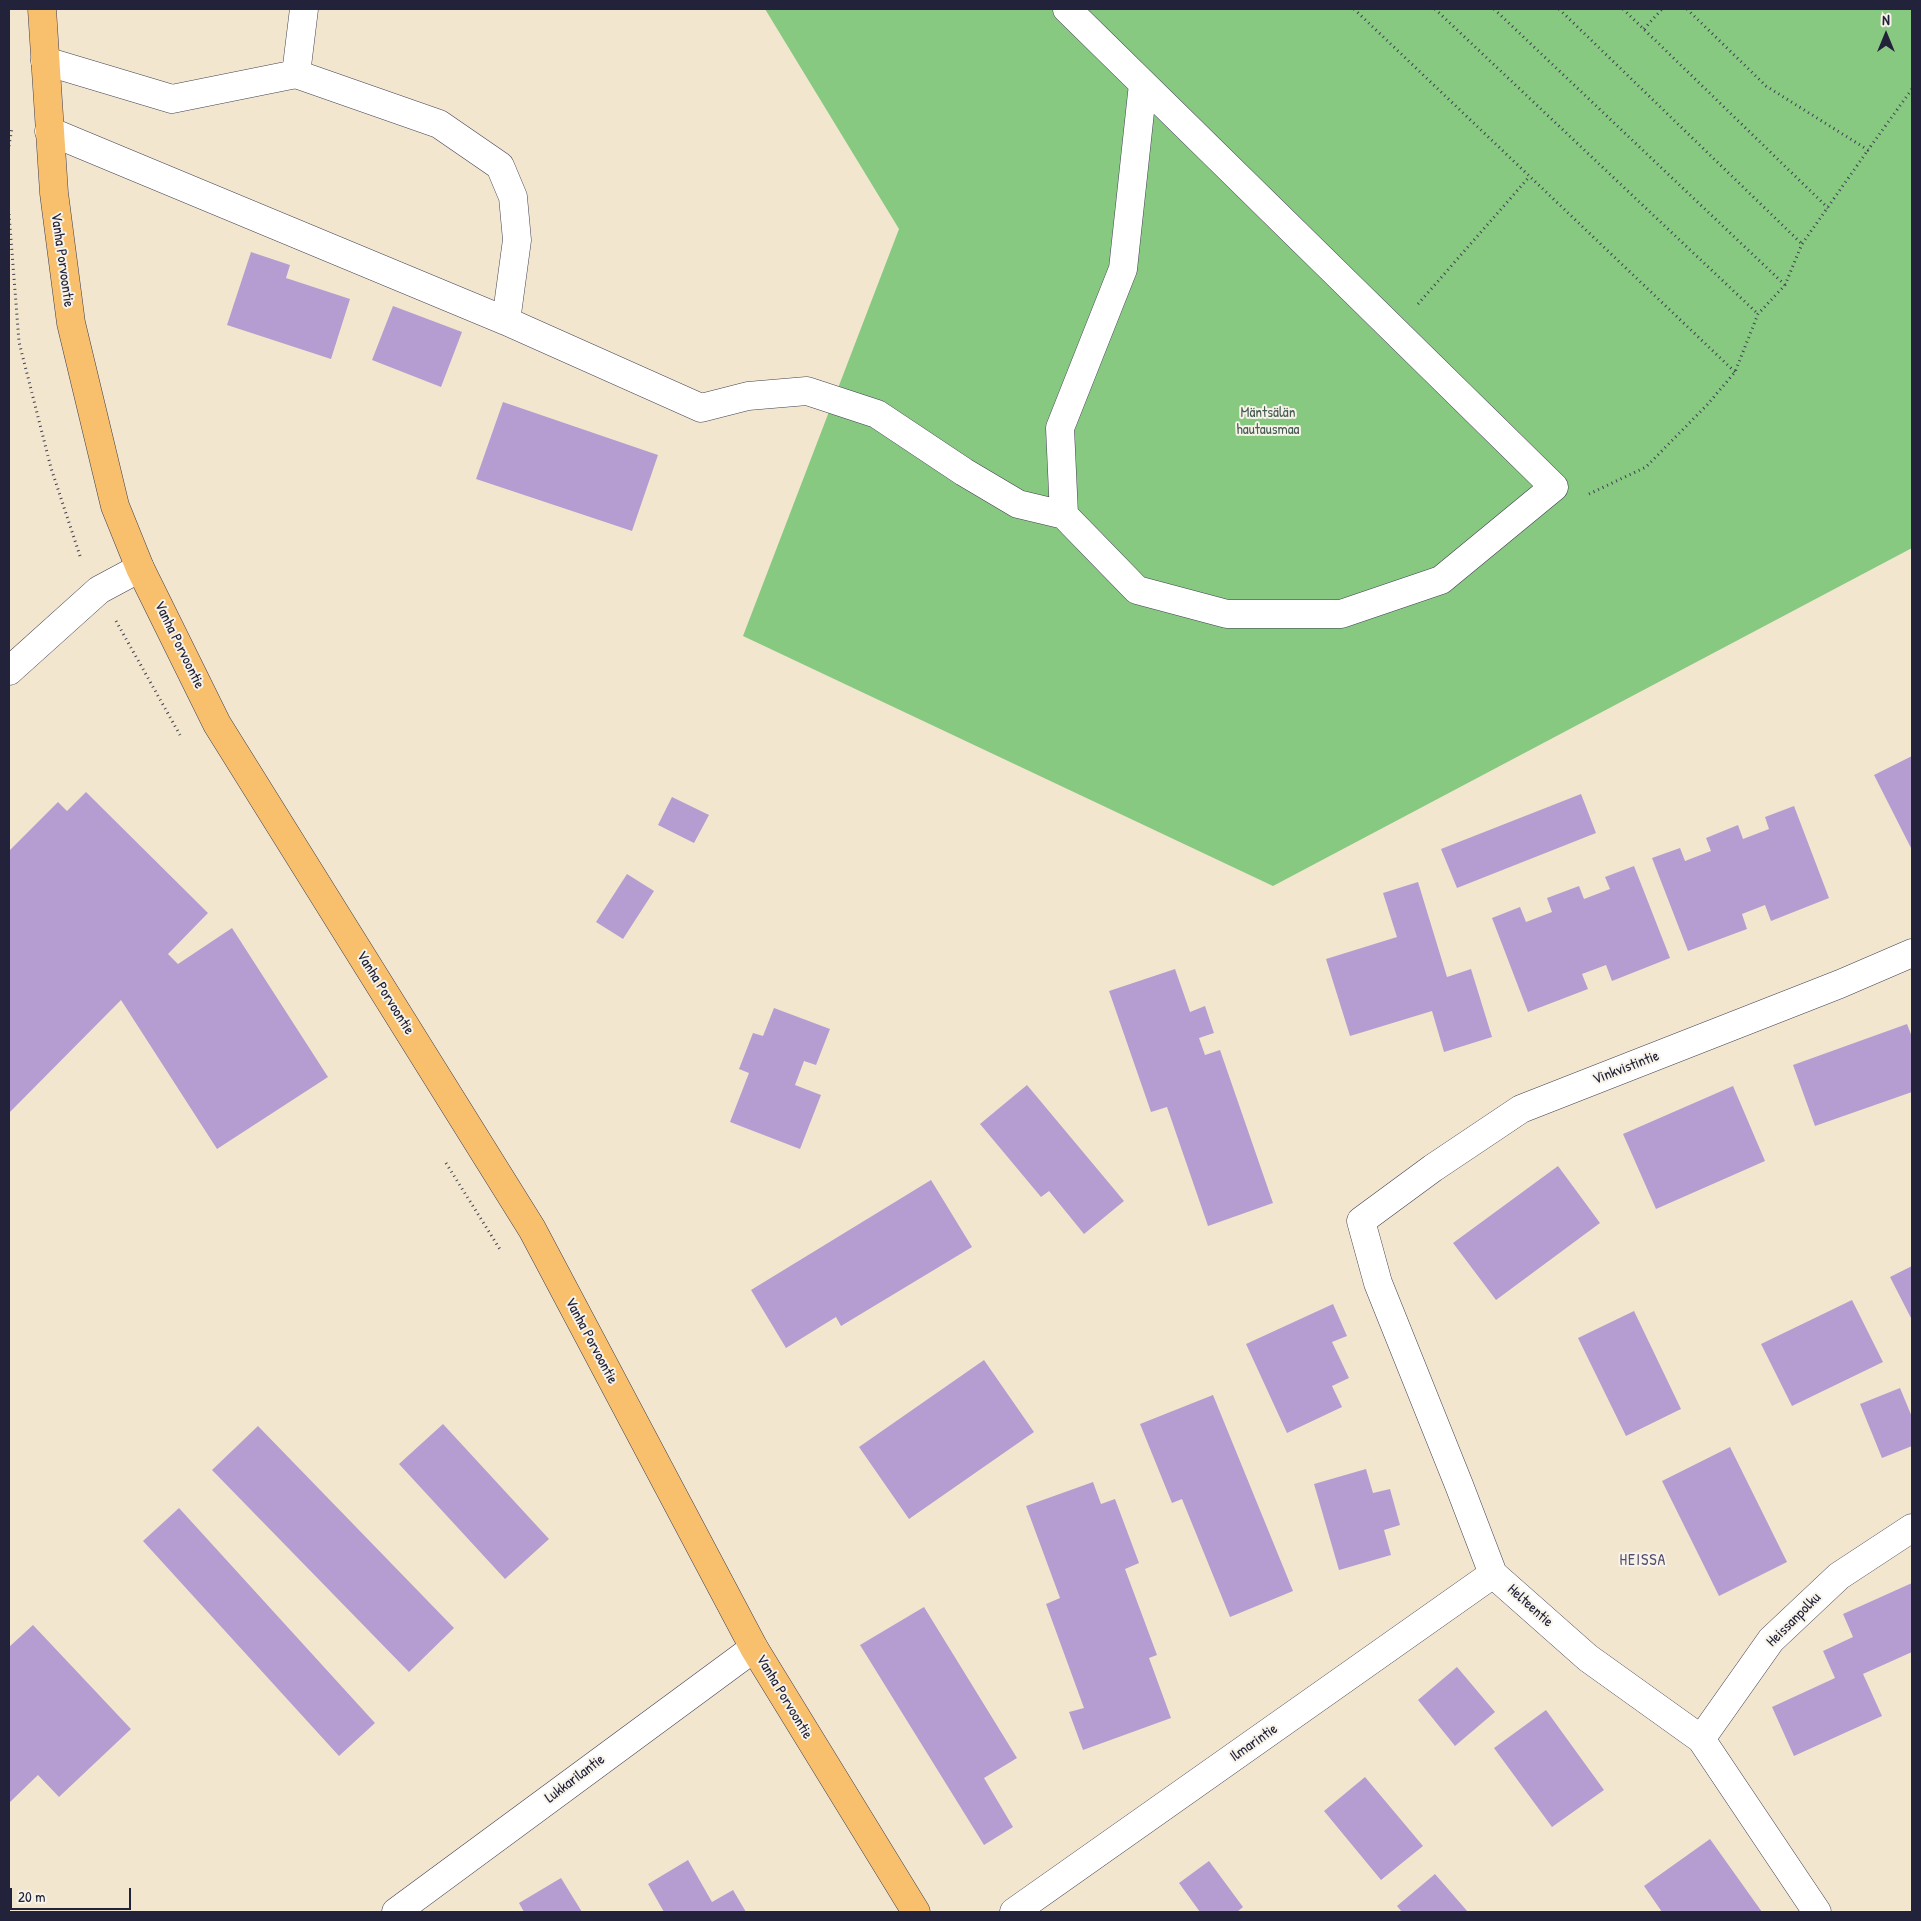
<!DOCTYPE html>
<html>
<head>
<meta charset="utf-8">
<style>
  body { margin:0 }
  #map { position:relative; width:1921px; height:1921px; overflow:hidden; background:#f3e6ce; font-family:"Patrick Hand",sans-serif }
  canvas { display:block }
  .frame { position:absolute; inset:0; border:10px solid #22223b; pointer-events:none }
  .north { position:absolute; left:1861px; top:10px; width:50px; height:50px; -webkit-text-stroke:4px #f7f3e8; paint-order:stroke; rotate:0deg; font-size:14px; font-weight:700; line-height:20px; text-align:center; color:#22223b }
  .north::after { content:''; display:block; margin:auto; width:18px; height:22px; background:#22223b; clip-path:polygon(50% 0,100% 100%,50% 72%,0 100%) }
  .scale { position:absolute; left:10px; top:1888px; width:121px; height:22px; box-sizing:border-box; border:2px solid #22223b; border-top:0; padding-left:6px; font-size:15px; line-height:18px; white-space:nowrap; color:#22223b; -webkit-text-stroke:4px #f7f3e8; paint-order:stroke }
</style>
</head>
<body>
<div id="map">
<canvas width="1921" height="1921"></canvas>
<div class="frame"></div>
<div class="north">N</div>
<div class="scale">20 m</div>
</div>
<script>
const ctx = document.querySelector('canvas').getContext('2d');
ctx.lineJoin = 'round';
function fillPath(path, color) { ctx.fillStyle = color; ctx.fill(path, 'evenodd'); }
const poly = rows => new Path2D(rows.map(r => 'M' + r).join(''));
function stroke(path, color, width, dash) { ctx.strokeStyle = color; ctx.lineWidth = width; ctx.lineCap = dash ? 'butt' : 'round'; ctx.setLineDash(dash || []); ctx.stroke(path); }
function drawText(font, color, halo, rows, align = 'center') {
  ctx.font = font + ' "Patrick Hand",sans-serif'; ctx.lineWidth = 4; ctx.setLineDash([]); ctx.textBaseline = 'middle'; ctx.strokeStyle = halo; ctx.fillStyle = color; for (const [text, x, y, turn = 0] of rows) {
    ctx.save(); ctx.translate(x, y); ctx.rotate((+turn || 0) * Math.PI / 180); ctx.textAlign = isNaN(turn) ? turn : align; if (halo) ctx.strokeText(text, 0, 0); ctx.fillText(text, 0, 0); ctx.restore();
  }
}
fillPath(poly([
  [765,9,1912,9,1912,548,1273,886,743,636,899,229]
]), '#87c981');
fillPath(poly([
  [251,252,290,265,286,278,350,299,331,359,227,325],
  [393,306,462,332,441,387,372,360],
  [503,402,658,455,632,531,476,479],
  [1912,756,1912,850,1874,775],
  [86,792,208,913,168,954,178,964,232,928,328,1077,217,1149,121,1000,9,1113,9,851,58,802,67,811],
  [1581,794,1596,833,1457,888,1441,849],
  [672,797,709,815,694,843,658,825],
  [1794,806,1829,898,1771,921,1765,905,1742,914,1747,929,1688,951,1652,858,1680,848,1685,861,1711,851,1706,838,1738,825,1743,839,1769,829,1765,817],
  [1634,866,1670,958,1612,981,1606,965,1582,974,1588,989,1528,1012,1492,918,1520,907,1526,922,1552,912,1547,898,1579,886,1584,899,1610,889,1605,877],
  [627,874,654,891,623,939,596,922],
  [1418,882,1447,977,1471,969,1492,1037,1444,1052,1432,1011,1350,1036,1326,959,1397,937,1383,893],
  [1175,969,1190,1012,1205,1006,1214,1033,1199,1038,1205,1055,1220,1050,1273,1203,1208,1226,1167,1107,1151,1112,1109,991],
  [774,1008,830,1029,816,1065,804,1061,795,1085,821,1095,800,1149,730,1122,749,1073,739,1069,753,1033,763,1036],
  [1907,1024,1912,1037,1912,1092,1815,1126,1793,1065],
  [1027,1085,1124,1201,1084,1234,1049,1191,1041,1197,980,1124],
  [1733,1086,1765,1161,1656,1209,1623,1134],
  [1558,1166,1600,1223,1496,1300,1453,1243],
  [931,1180,972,1247,841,1326,836,1317,786,1348,751,1290],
  [1912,1266,1912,1320,1890,1277],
  [1852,1300,1883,1362,1792,1406,1761,1344],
  [1333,1304,1347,1336,1332,1342,1349,1378,1332,1386,1342,1407,1287,1433,1246,1344],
  [1634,1311,1681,1409,1626,1436,1578,1338],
  [984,1360,1034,1432,909,1519,859,1447],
  [1900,1388,1912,1417,1912,1446,1882,1458,1860,1404],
  [1213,1395,1293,1591,1230,1617,1182,1499,1172,1503,1140,1424],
  [443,1424,549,1539,505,1579,399,1464],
  [258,1426,454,1628,409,1672,212,1470],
  [1730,1447,1787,1562,1719,1596,1662,1481],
  [1366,1469,1373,1493,1390,1489,1400,1525,1384,1530,1391,1555,1339,1570,1314,1484],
  [1093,1482,1101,1504,1115,1499,1139,1563,1125,1569,1157,1655,1149,1658,1171,1718,1083,1750,1069,1712,1084,1708,1046,1604,1060,1598,1026,1506],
  [179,1508,375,1723,339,1756,143,1541],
  [1912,1583,1912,1652,1863,1674,1882,1716,1794,1756,1772,1707,1835,1678,1823,1651,1853,1637,1843,1614],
  [924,1607,1017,1758,984,1778,1013,1827,984,1845,860,1645],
  [33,1625,131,1729,59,1797,38,1775,9,1803,9,1647],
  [1457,1667,1495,1712,1455,1746,1418,1700],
  [1546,1710,1604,1790,1552,1827,1494,1748],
  [1365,1777,1423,1846,1381,1880,1324,1811],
  [1710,1839,1762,1912,1662,1912,1644,1886],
  [688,1860,712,1902,733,1890,746,1912,664,1912,648,1884],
  [1209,1861,1243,1907,1237,1912,1200,1912,1179,1883],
  [1435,1874,1468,1912,1402,1912,1397,1906],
  [561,1878,582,1912,524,1912,519,1903]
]), '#b69dd1');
const minor = poly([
  [45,61,172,99,296,74,439,124,500,166,513,197,517,240,506,321],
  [296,74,304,9],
  [49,131,506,321,701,408,748,396,807,391,877,414,964,472,1018,504,1064,515,1137,590,1227,614,1341,614,1441,580,1554,487,1067,9],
  [1064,515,1060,428,1123,269,1143,84],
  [9,671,99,590,140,568],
  [1701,1739,1771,1640,1839,1576,1912,1528],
  [396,1912,754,1648],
  [1014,1912,1493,1574],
  [1817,1912,1701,1739,1588,1658,1493,1574,1459,1485,1378,1283,1361,1221,1433,1168,1521,1109,1840,984,1912,953]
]);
const major = poly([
  [42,9,54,193,71,323,115,506,140,568,217,724,532,1229,754,1648,916,1912]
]);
stroke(minor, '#413f51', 29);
stroke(major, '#413f51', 29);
stroke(poly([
  [1354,9,1735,372],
  [1435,9,1758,314],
  [1494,9,1785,285],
  [1559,9,1802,244],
  [1623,9,1828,208],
  [1687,9,1766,86,1868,150,1912,89],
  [1644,29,1662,9],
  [9,146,12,127],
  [9,214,19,342,51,468,81,559],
  [1418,304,1530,176],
  [1589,494,1646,467,1707,405,1735,372,1758,314,1785,285,1802,244,1868,150],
  [116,621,180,735],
  [446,1163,501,1251]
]), '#413f51', 3, [1, 4]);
stroke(minor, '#fff', 28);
stroke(major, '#f8bf6c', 28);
drawText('15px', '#22223b', '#f7f3e8', [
  ["Vanha Porvoontie",62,260,82],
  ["Vanha Porvoontie",179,645,64],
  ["Vanha Porvoontie",385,993,58],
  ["Vinkvistintie",1626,1068,-21],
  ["Vanha Porvoontie",591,1341,62],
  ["Helteentie",1530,1606,42],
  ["Heissanpolku",1794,1620,-45],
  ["Vanha Porvoontie",784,1697,59],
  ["Ilmarintie",1254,1743,-35],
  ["Lukkarilantie",575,1779,-37]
]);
drawText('15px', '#455c54', '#f7f3e8', [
  ["Mäntsälän",1268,413],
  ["hautausmaa",1268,430]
]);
ctx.letterSpacing = '1px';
drawText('16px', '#564d70', '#f7f3e8', [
  ["HEISSA",1643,1561]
]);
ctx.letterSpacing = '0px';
</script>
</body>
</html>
